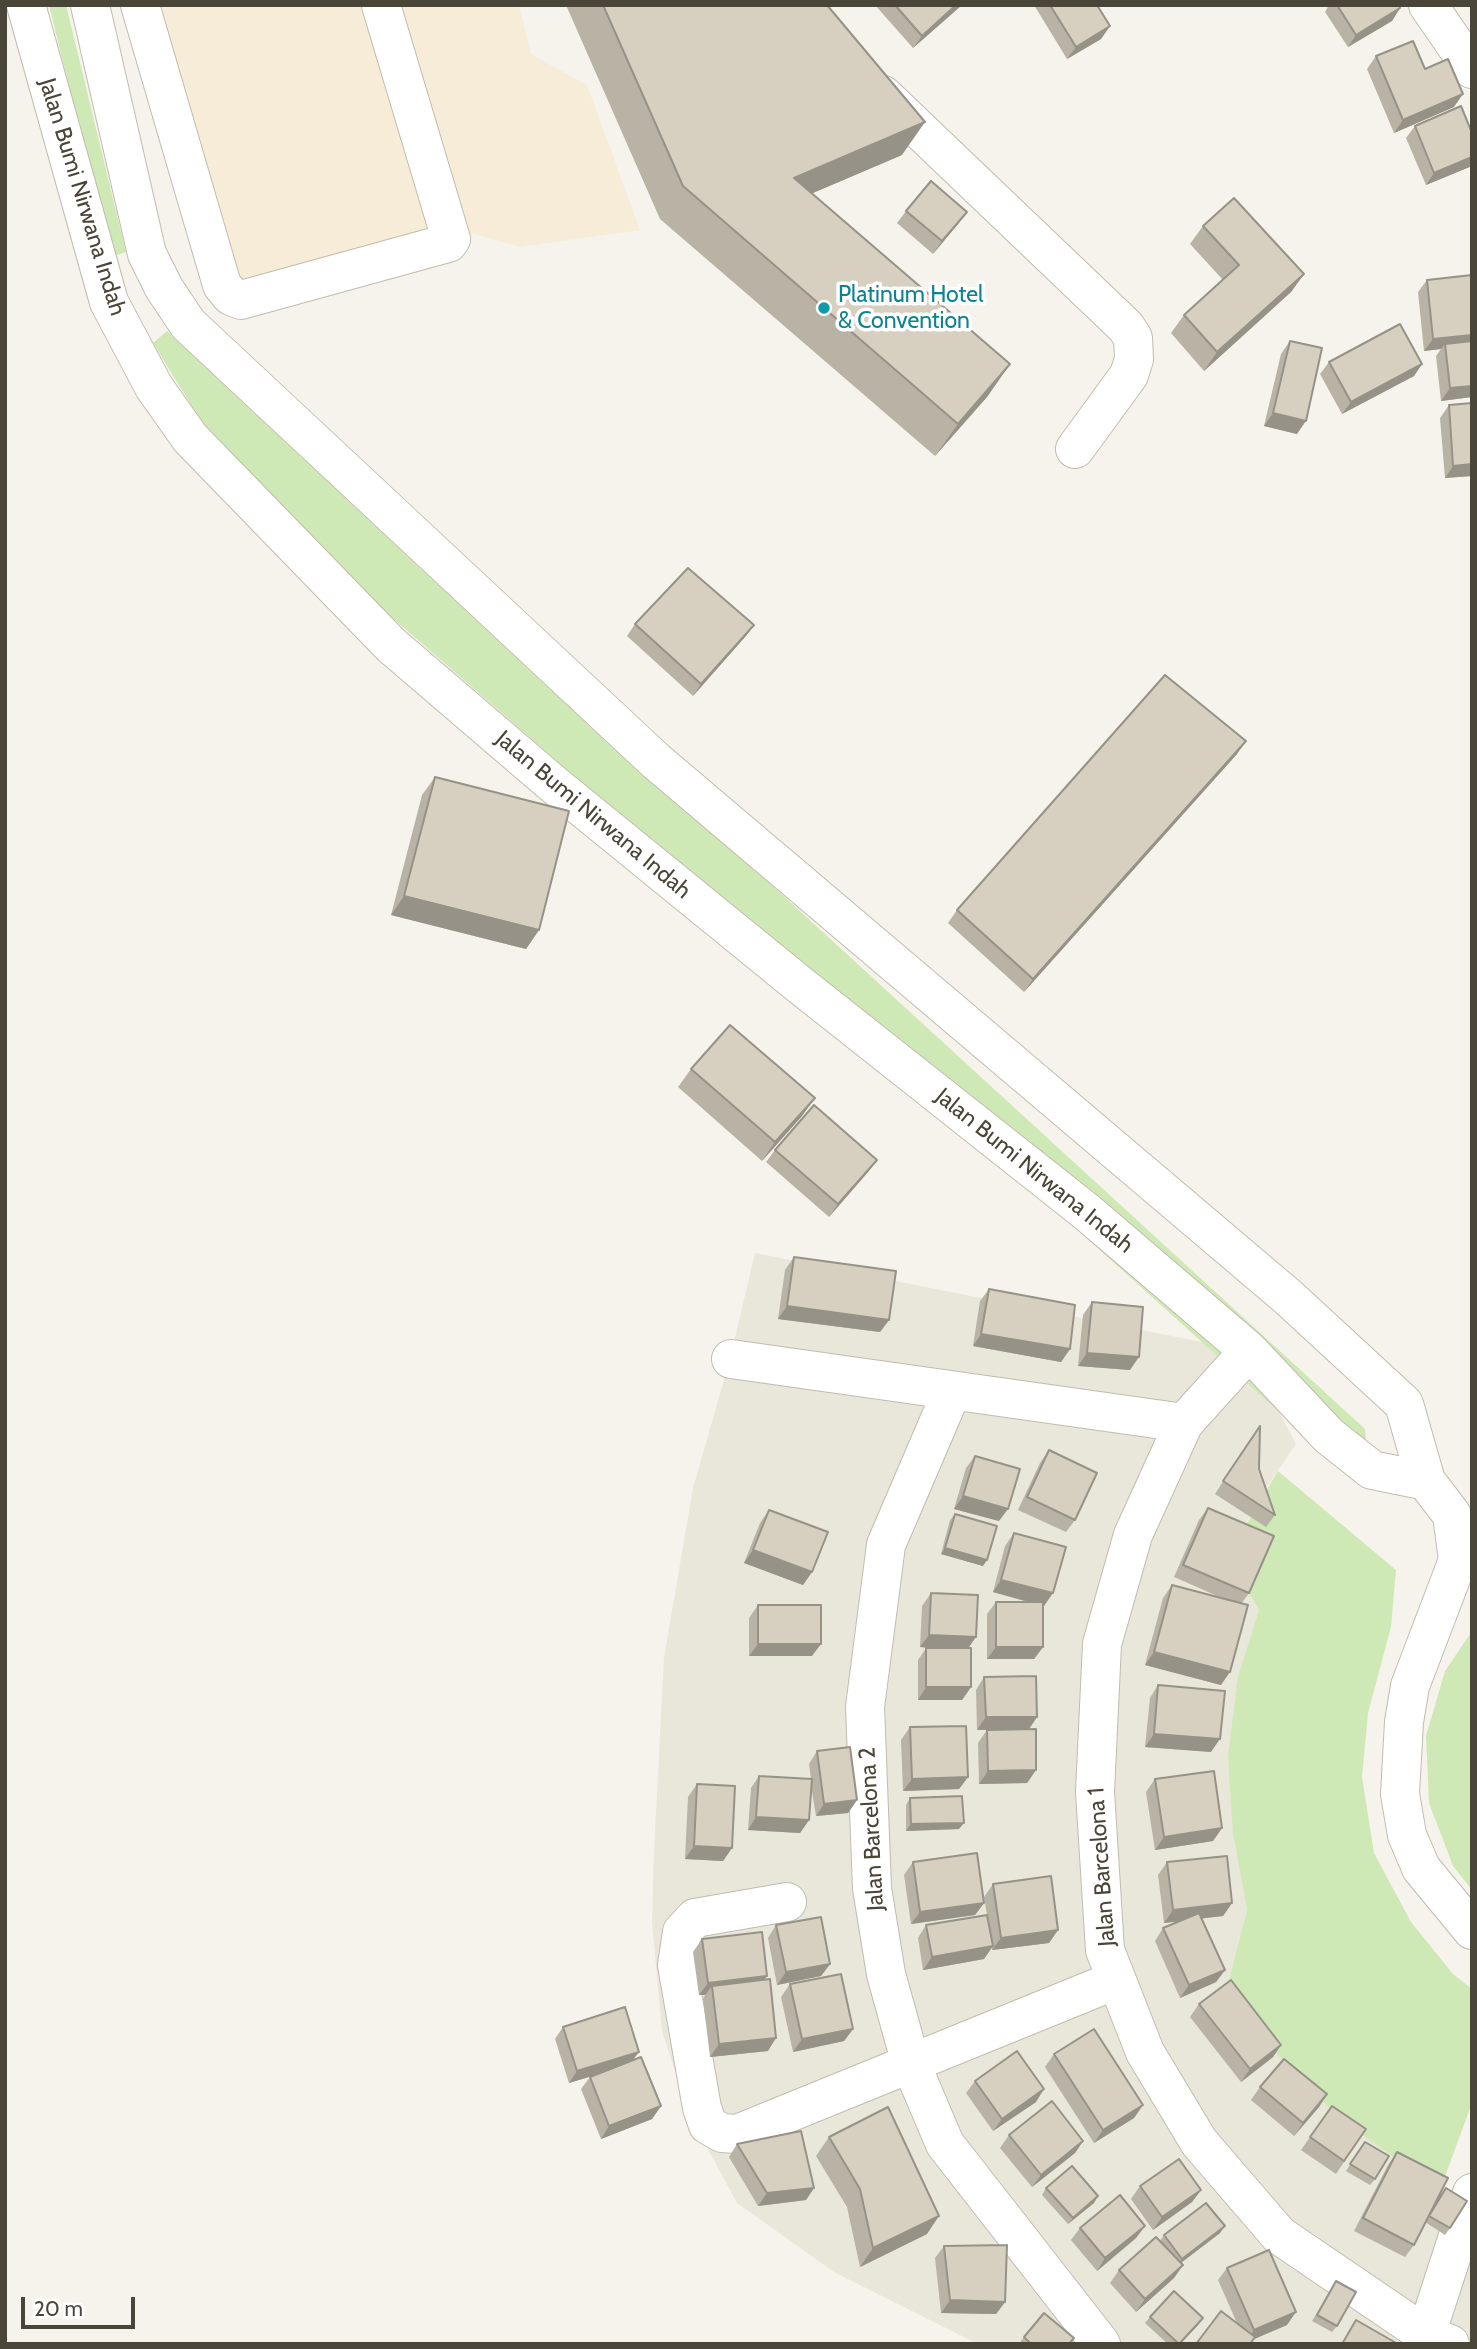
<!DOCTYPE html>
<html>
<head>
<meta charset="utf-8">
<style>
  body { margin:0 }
  #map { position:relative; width:1477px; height:2349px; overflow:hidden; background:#f6f3ec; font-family:Cabin,sans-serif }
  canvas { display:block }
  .frame { position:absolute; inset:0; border:7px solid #4a4539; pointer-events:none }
  .scale { position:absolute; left:21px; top:2297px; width:114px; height:32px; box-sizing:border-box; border:4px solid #4a4539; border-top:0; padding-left:9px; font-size:21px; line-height:24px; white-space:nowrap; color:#4a4539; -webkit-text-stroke:5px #fff; paint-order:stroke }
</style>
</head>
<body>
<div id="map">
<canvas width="1477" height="2349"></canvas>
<div class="frame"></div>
<div class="scale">20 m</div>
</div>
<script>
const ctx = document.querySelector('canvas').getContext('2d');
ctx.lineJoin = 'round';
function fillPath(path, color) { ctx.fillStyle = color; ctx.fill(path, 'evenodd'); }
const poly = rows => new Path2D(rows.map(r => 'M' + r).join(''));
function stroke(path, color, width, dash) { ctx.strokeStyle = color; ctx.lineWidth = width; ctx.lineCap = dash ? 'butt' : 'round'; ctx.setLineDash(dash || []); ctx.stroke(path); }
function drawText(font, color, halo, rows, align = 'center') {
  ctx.font = font + ' Cabin,sans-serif'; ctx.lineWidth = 7; ctx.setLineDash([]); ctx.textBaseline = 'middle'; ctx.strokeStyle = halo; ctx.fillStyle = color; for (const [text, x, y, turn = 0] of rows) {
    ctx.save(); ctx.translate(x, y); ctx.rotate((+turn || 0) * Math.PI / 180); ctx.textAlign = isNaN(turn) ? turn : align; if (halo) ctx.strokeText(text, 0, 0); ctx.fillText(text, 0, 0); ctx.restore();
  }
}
fillPath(poly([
  [755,1253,1247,1351,1296,1444,1264,1491,1227,1557,1259,1610,1238,1676,1233,1834,1247,1910,1228,1984,1340,2119,1472,2211,1472,2344,978,2344,834,2272,737,2203,689,2114,662,2031,652,1922,654,1851,664,1658,693,1488,730,1359]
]), '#e9e6da');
fillPath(poly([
  [151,5,519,5,531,54,587,85,640,230,520,247,446,226,229,289]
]), '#f6ecd8');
fillPath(poly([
  [49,5,66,5,126,252,111,257],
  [167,331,1365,1429,1368,1462,1334,1461,556,760,381,608,201,421,153,343],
  [1278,1471,1396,1570,1391,1627,1368,1713,1362,1777,1374,1853,1411,1922,1453,1974,1472,1989,1472,2103,1440,2190,1340,2119,1264,2041,1228,1984,1247,1910,1233,1834,1228,1757,1238,1676,1259,1610,1227,1557],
  [1472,1631,1472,1890,1453,1866,1429,1803,1426,1736,1445,1671]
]), '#cee9b5');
const minor = poly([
  [26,5,109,302,154,387,190,438,391,645,552,783,800,985,1088,1213,1249,1351,1329,1436,1372,1470,1426,1481,1404,1404,1288,1297,656,761,188,324,164,288,147,254,90,5],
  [140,5,222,285,231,296,241,300,448,243,451,239,381,5],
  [1428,5,1472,69],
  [883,95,1126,327,1133,338,1134,359,1129,375,1075,449],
  [1249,1351,1184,1423,1133,1535,1102,1644,1095,1792,1105,1950,1145,2052,1199,2142,1279,2235,1426,2335,1450,2344],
  [731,1359,1184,1423],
  [952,1391,886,1545,865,1707,872,1888,886,1974,911,2064,945,2144,1101,2344],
  [1426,1481,1452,1515,1458,1560,1410,1686,1404,1722,1400,1794,1407,1835,1421,1868,1472,1930],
  [787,1902,695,1918,682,1932,677,1965,702,2108,708,2125,722,2133,737,2134,1116,1980],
  [1423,2344,1472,2193]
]);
stroke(minor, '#c1bcae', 40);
stroke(minor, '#fff', 38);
fillPath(poly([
  [566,5,827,5,902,155,812,193,1010,364,987,397,935,456,660,219],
  [875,5,962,5,913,48],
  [1034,5,1097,5,1110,26,1101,39,1067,59],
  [1329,5,1399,5,1400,8,1392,21,1348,47,1325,12],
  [1376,56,1454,107,1394,133,1367,69],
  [1415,126,1472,166,1426,185,1406,138],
  [906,211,967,212,958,224,933,254,897,223],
  [1203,226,1304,274,1291,292,1204,371,1171,333,1184,315,1223,280,1190,244],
  [1472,275,1472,397,1441,401,1436,356,1441,349,1424,351,1418,292,1427,280],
  [1290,341,1297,434,1264,426,1281,354],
  [1329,362,1422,364,1414,376,1342,414,1320,374],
  [1472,403,1472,476,1445,478,1440,418,1449,405],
  [635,624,754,625,745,637,693,696,627,636],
  [1237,754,1024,992,948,923,957,910],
  [435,777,539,930,526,949,391,915,422,795],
  [691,1069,802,1116,762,1161,678,1087],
  [775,1150,877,1160,868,1172,829,1217,766,1162],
  [794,1257,889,1320,880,1332,778,1319,785,1270],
  [989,1289,1070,1349,1061,1362,973,1346,980,1301],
  [1092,1302,1130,1370,1078,1366,1083,1315],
  [1251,1438,1259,1469,1275,1515,1266,1527,1215,1494],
  [1049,1450,1075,1520,1066,1532,1018,1510,1040,1463],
  [975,1456,999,1521,954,1509,966,1468],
  [1208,1508,1249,1593,1241,1604,1221,1685,1145,1665,1163,1598,1172,1585,1224,1599,1174,1577,1199,1520],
  [769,1510,812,1572,803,1585,744,1563,760,1523],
  [955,1514,983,1566,941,1554,950,1520],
  [1014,1533,1044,1606,1043,1606,1043,1647,1034,1659,987,1659,987,1614,996,1602,1028,1602,993,1592,1005,1546],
  [931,1593,969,1648,971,1687,962,1700,918,1700,918,1660,926,1648,931,1648,920,1647,922,1606],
  [758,1605,812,1656,749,1656,749,1618],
  [984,1677,1037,1717,1029,1729,1036,1770,1027,1783,979,1784,978,1743,987,1730,992,1730,977,1730,976,1690],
  [1158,1685,1211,1752,1145,1747,1150,1698],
  [910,1727,968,1777,959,1789,903,1791,901,1740],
  [817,1751,857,1800,848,1813,816,1816,811,1785,809,1820,800,1833,748,1830,751,1788,759,1776,811,1779,809,1764],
  [1155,1779,1222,1828,1213,1841,1155,1850,1146,1792],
  [697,1784,732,1848,723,1861,685,1859,688,1797],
  [910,1798,959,1829,906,1831,906,1805],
  [913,1862,984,1903,975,1915,911,1924,904,1875],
  [1167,1862,1232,1903,1223,1916,1202,1918,1225,1970,1216,1982,1180,1998,1155,1941,1163,1928,1182,1921,1164,1923,1158,1875],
  [993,1884,1058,1930,1049,1943,992,1950,992,1947,984,1959,923,1970,918,1938,926,1925,987,1915,984,1897],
  [776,1925,830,1964,821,1976,777,1985,768,1938],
  [702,1939,767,1976,764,1980,768,2051,710,2057,703,1999,705,1995,699,1995,693,1952],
  [790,1984,853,2029,844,2041,793,2052,781,1997],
  [1199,2004,1281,2045,1273,2057,1241,2082,1190,2017],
  [563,2027,633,2060,661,2106,652,2119,601,2139,581,2089,590,2077,593,2076,569,2083,555,2039],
  [1054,2054,1143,2105,1134,2118,1094,2143,1045,2067],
  [975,2081,1036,2102,993,2131,966,2093],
  [1260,2087,1327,2094,1319,2107,1294,2136,1251,2100],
  [1332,2106,1366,2129,1336,2174,1301,2150],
  [1009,2135,1083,2141,1075,2153,1032,2187,1000,2148],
  [829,2137,927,2234,860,2267,847,2207,816,2156],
  [1365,2142,1375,2179,1370,2185,1346,2171],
  [737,2144,814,2188,806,2200,758,2206,729,2157],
  [1397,2152,1428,2218,1446,2188,1450,2228,1445,2235,1425,2222,1414,2245,1405,2257,1354,2231,1388,2165],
  [1140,2186,1201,2190,1192,2202,1153,2230,1131,2199],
  [1046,2188,1094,2203,1068,2224,1042,2195],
  [1145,2226,1136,2238,1097,2271,1071,2240,1080,2228],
  [1220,2233,1181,2263,1183,2265,1174,2278,1136,2312,1110,2283,1119,2270,1160,2241,1164,2235],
  [944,2246,1005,2302,996,2314,941,2313,935,2258],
  [1227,2268,1287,2325,1254,2339,1237,2323,1218,2280],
  [1336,2281,1337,2326,1332,2332,1312,2321],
  [1150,2317,1198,2325,1180,2344,1168,2344,1145,2323],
  [1024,2337,1074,2338,1070,2344,1019,2344]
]), '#b9b3a6');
fillPath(poly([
  [956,5,962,5,913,48,922,36],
  [1400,8,1392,21,1348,47,1356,35],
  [1110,26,1101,39,1067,59,1076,47],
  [1463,94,1454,107,1394,133,1403,120],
  [925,122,902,155,771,211,794,178],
  [1472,157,1472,166,1426,185,1434,173],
  [967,212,958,224,933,254,942,241],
  [1304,274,1291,292,1204,371,1217,352],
  [1472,335,1472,346,1445,344,1441,349,1424,351,1433,339],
  [1010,364,987,397,935,456,958,424],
  [1422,364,1414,376,1342,414,1351,402],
  [1472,386,1472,397,1441,401,1450,388],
  [1273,413,1306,421,1297,434,1264,426],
  [1472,464,1472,476,1445,478,1453,466],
  [754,625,745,637,693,696,701,684],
  [1246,741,1237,754,1024,992,1033,979],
  [404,896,539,930,526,949,391,915],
  [815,1098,802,1116,762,1161,775,1142],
  [877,1160,868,1172,829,1217,838,1204],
  [787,1306,889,1320,880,1332,778,1319],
  [981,1334,1070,1349,1061,1362,973,1346],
  [1087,1353,1139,1357,1130,1370,1078,1366],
  [963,1496,1008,1509,999,1521,954,1509],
  [945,1548,987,1560,983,1566,941,1554],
  [753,1550,812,1572,803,1585,744,1563],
  [1001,1580,1053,1593,1044,1606,993,1592],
  [929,1635,976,1637,967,1650,920,1647],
  [758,1644,821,1644,812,1656,749,1656],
  [996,1647,1043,1647,1034,1659,987,1659],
  [1154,1652,1230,1672,1221,1685,1145,1665],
  [926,1687,971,1687,962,1700,918,1700],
  [986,1717,1037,1717,1029,1729,977,1730],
  [1154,1734,1220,1739,1211,1752,1145,1747],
  [1036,1770,1027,1783,979,1784,988,1771],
  [968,1777,959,1789,903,1791,912,1779],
  [857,1800,848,1813,816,1816,824,1804],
  [756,1817,809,1820,800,1833,748,1830],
  [964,1823,959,1829,906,1831,911,1824],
  [1222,1828,1213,1841,1155,1850,1164,1837],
  [694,1846,732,1848,723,1861,685,1859],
  [984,1903,975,1915,911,1924,920,1912],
  [1232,1903,1223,1916,1164,1923,1173,1910],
  [1058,1930,1049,1943,992,1950,1001,1938],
  [993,1946,984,1959,923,1970,932,1957],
  [830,1964,821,1976,777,1985,786,1972],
  [1225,1970,1216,1982,1180,1998,1189,1985],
  [767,1976,758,1989,712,1986,705,1995,699,1995,708,1983],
  [853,2029,844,2041,793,2052,802,2039],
  [776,2038,768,2051,710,2057,719,2044],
  [1281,2045,1273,2057,1241,2082,1250,2069],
  [639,2052,630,2064,569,2083,577,2071],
  [1044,2089,1036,2102,993,2131,1002,2119],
  [1327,2094,1319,2107,1294,2136,1303,2123],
  [1143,2105,1134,2118,1094,2143,1103,2130],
  [661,2106,652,2119,601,2139,609,2126],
  [1083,2141,1075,2153,1032,2187,1041,2175],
  [814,2188,806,2200,758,2206,767,2193],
  [1201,2190,1192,2202,1153,2230,1162,2217],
  [1098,2196,1094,2203,1068,2224,1073,2218],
  [939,2216,927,2234,860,2267,873,2248],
  [1145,2226,1136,2238,1097,2271,1105,2258],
  [1225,2226,1220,2233,1178,2265,1182,2259],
  [1183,2265,1174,2278,1136,2312,1145,2299],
  [950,2300,1005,2302,996,2314,941,2313],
  [1296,2312,1287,2325,1245,2343,1254,2330],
  [1203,2318,1198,2325,1180,2344,1178,2344]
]), '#969287');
const building = poly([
  [603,5,827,5,925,122,794,178,1010,364,958,424,683,186,603,5],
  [895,5,956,5,922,36,895,5],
  [1050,5,1097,5,1110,26,1076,47,1050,5],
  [1337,5,1399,5,1400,8,1356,35,1337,5],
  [1413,41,1425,69,1448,59,1463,94,1403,120,1376,56,1413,41],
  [1461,106,1472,133,1472,157,1434,173,1415,126,1461,106],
  [931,181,967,212,942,241,906,211,931,181],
  [1234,198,1304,274,1217,352,1184,315,1239,265,1203,226,1234,198],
  [1472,275,1472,335,1433,339,1427,280,1472,275],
  [1400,324,1422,364,1351,402,1329,362,1400,324],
  [1290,341,1322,348,1306,421,1273,413,1290,341],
  [1472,341,1472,386,1450,388,1445,344,1472,341],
  [1472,403,1472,464,1453,466,1449,405,1472,403],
  [688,568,754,625,701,684,635,624,688,568],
  [1165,675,1246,741,1033,979,957,910,1165,675],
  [435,777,569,811,539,930,404,896,435,777],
  [730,1025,815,1098,775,1142,691,1069,730,1025],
  [814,1105,877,1160,838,1204,775,1150,814,1105],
  [794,1257,896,1271,889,1320,787,1306,794,1257],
  [989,1289,1075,1305,1070,1349,981,1334,989,1289],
  [1092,1302,1143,1307,1139,1357,1087,1353,1092,1302],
  [1260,1426,1259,1469,1275,1515,1223,1481,1260,1426],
  [1049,1450,1097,1473,1075,1520,1027,1497,1049,1450],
  [975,1456,1020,1469,1008,1509,963,1496,975,1456],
  [1208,1508,1274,1536,1249,1593,1183,1565,1208,1508],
  [769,1510,828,1532,812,1572,753,1550,769,1510],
  [955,1514,997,1526,987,1560,945,1548,955,1514],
  [1014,1533,1066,1547,1053,1593,1001,1580,1014,1533],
  [1172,1585,1248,1605,1230,1672,1154,1652,1172,1585],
  [931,1593,978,1595,976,1637,929,1635,931,1593],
  [996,1602,1043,1602,1043,1647,996,1647,996,1602],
  [758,1605,821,1605,821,1644,758,1644,758,1605],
  [926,1648,971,1648,971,1687,926,1687,926,1648],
  [1036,1676,1037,1717,986,1717,984,1677,1036,1676],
  [1158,1685,1225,1691,1220,1739,1154,1734,1158,1685],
  [966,1726,968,1777,912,1779,910,1727,966,1726],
  [1036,1729,1036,1770,988,1771,987,1730,1036,1729],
  [850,1747,857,1800,824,1804,817,1751,850,1747],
  [1214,1771,1222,1828,1164,1837,1155,1779,1214,1771],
  [759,1776,812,1779,809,1820,756,1817,759,1776],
  [697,1784,735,1786,732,1848,694,1846,697,1784],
  [962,1796,964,1823,911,1824,910,1798,962,1796],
  [977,1853,984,1903,920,1912,913,1862,977,1853],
  [1227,1856,1232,1903,1173,1910,1167,1862,1227,1856],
  [1051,1876,1058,1930,1001,1938,993,1884,1051,1876],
  [1199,1913,1225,1970,1189,1985,1163,1928,1199,1913],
  [987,1915,993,1946,932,1957,926,1925,987,1915],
  [821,1917,830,1964,786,1972,776,1925,821,1917],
  [762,1932,767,1976,708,1983,702,1939,762,1932],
  [841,1974,853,2029,802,2039,790,1984,841,1974],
  [770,1979,776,2038,719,2044,712,1986,770,1979],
  [1231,1980,1281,2045,1250,2069,1199,2004,1231,1980],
  [625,2007,639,2052,577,2071,563,2027,625,2007],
  [1094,2029,1143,2105,1103,2130,1054,2054,1094,2029],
  [1017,2051,1044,2089,1002,2119,975,2081,1017,2051],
  [641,2057,661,2106,609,2126,590,2077,641,2057],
  [1284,2059,1327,2094,1303,2123,1260,2087,1284,2059],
  [1052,2101,1083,2141,1041,2175,1009,2135,1052,2101],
  [1332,2106,1366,2129,1344,2161,1310,2137,1332,2106],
  [888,2107,939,2216,873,2248,860,2189,829,2137,888,2107],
  [801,2131,814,2188,767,2193,737,2144,801,2131],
  [1365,2142,1389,2156,1375,2179,1350,2164,1365,2142],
  [1397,2152,1448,2178,1414,2245,1363,2218,1397,2152],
  [1179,2159,1201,2190,1162,2217,1140,2186,1179,2159],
  [1072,2166,1098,2196,1073,2218,1046,2188,1072,2166],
  [1446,2188,1467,2201,1450,2228,1429,2216,1446,2188],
  [1120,2195,1145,2226,1105,2258,1080,2228,1120,2195],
  [1206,2203,1225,2226,1182,2259,1164,2235,1206,2203],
  [1156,2237,1183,2265,1145,2299,1119,2270,1156,2237],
  [1007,2245,1005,2302,950,2300,944,2246,1007,2245],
  [1269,2250,1296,2312,1254,2330,1227,2268,1269,2250],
  [1336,2281,1356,2292,1337,2326,1317,2315,1336,2281],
  [1174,2291,1203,2318,1179,2344,1150,2317,1174,2291],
  [1221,2311,1255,2337,1250,2344,1196,2344,1221,2311],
  [1044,2313,1074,2338,1069,2344,1031,2344,1024,2337,1044,2313],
  [1356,2320,1398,2344,1342,2344,1356,2320]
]);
fillPath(building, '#d7d0c1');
stroke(building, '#969287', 2);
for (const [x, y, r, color] of [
  [824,308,7,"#0f9aa8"]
]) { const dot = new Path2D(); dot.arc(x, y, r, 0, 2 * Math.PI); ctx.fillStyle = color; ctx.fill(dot); stroke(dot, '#fff', 2.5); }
drawText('23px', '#4a4539', '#fff', [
  ["Jalan Bumi Nirwana Indah",82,197,73],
  ["Jalan Bumi Nirwana Indah",593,815,40],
  ["Jalan Bumi Nirwana Indah",1034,1171,39],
  ["Jalan Barcelona 2",872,1829,-93],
  ["Jalan Barcelona 1",1102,1867,-94]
]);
drawText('23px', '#0d838f', '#fff', [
  ["Platinum Hotel",838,295],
  ["& Convention",838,321]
], 'left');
</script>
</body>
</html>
